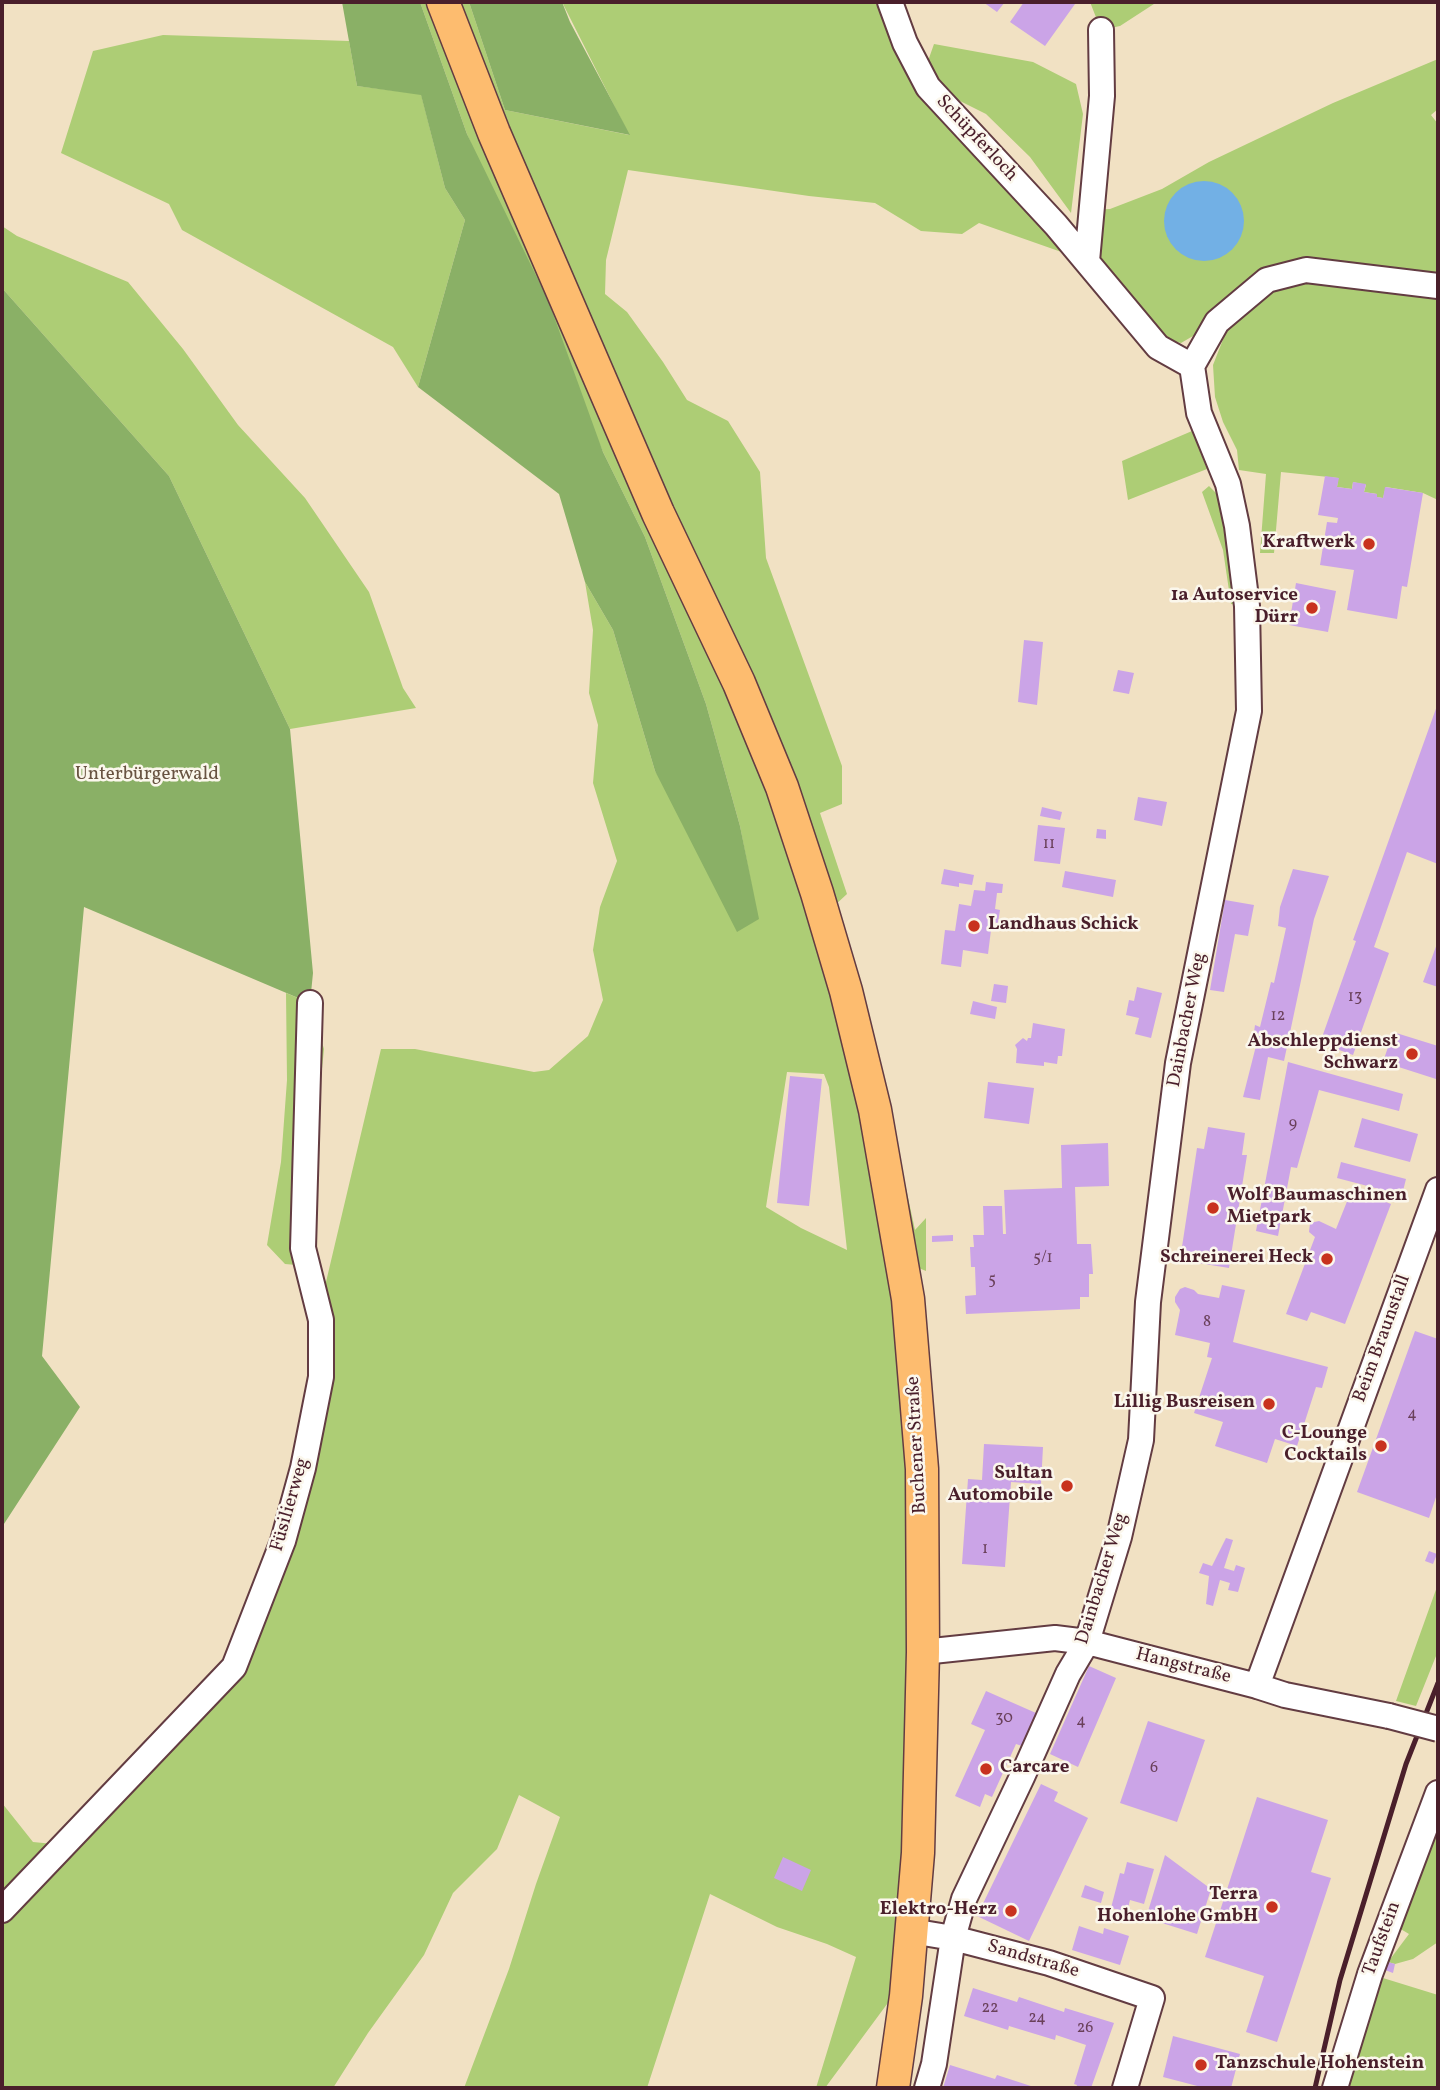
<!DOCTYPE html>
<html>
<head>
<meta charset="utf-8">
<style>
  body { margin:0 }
  #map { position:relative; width:1440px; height:2090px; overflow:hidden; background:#f1e1c3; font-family:Vollkorn,serif }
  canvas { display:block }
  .frame { position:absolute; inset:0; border:4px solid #4a1f2b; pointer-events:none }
</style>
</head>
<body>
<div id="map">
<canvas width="1440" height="2090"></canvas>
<div class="frame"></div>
</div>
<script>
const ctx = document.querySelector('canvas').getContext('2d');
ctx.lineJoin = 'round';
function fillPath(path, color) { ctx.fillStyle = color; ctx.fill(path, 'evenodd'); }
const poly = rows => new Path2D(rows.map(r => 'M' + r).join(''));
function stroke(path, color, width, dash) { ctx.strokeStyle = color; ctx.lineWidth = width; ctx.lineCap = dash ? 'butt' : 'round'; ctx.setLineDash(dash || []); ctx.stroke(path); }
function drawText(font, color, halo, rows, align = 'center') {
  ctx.font = font + ' Vollkorn,serif'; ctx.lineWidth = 5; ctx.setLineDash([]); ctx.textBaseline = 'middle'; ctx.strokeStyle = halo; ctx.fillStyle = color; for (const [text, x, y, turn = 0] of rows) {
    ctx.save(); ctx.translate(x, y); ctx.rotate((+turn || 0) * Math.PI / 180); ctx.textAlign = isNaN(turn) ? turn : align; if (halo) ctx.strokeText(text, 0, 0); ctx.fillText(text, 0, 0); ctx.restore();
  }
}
fillPath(poly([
  [420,2,469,2,505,110,629,135,562,2,885,2,905,43,1086,260,1090,210,1110,209,1162,189,1209,162,1333,103,1438,59,1438,109,1431,115,1438,124,1438,500,1423,493,1386,487,1383,498,1377,497,1377,494,1364,492,1366,485,1353,482,1352,489,1337,487,1338,478,1281,472,1274,553,1260,553,1266,474,1239,470,1237,450,1223,422,1215,397,1213,365,1224,337,1217,322,1181,343,1161,338,1087,261,979,223,962,234,921,231,875,203,809,196,628,170,606,260,605,294,627,312,663,362,687,400,728,421,760,472,766,558,842,766,842,804,820,813,847,894,834,906,896,1142,915,1230,926,1218,926,1271,902,1261,923,1652,893,1996,825,2088,816,2088,856,1957,827,1944,777,1927,710,1894,647,2088,464,2088,509,1969,536,1884,560,1817,519,1795,497,1849,453,1893,424,1955,368,2033,333,2088,2,2088,2,1803,33,1842,64,1845,234,1667,321,1377,308,1266,285,1264,267,1245,281,1162,287,1080,286,993,310,1003,324,1049,304,1248,326,1282,381,1049,415,1049,534,1072,549,1070,588,1036,603,1000,593,950,600,907,617,861,593,783,598,725,589,693,593,630,585,582,613,630,655,771,758,919,740,826,706,704,645,537,603,452,467,134],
  [787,1072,824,1074,829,1087,847,1250,801,1228,766,1207],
  [1090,2,1157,2,1120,26,1101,30],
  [163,35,349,41,357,86,421,94,445,188,465,220,418,387,393,347,182,230,169,204,61,153,93,51],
  [934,44,1033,62,1076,84,1083,114,1071,213,1030,157,986,114,948,95,928,61],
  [2,226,17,236,128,282,183,349,238,425,305,498,369,592,403,688,416,708,290,729,169,476,2,288],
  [1192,431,1207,469,1128,500,1122,461],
  [1209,486,1221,498,1247,606,1231,604,1223,550,1202,492],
  [1438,1584,1438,1651,1416,1706,1396,1701],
  [1438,1793,1438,1942,1413,1959,1395,1964,1388,1962,1409,1934,1389,1922],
  [1370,1974,1438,1995,1438,2088,1335,2088]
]), '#adcd75');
fillPath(poly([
  [342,2,420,2,467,134,548,300,603,452,645,537,706,704,740,826,759,919,737,932,655,771,613,630,585,582,559,494,418,387,465,220,445,188,421,95,357,86],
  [469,2,562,2,570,22,630,135,505,110],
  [2,288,169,476,290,729,313,973,310,1003,84,907,42,1356,80,1407,2,1527]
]), '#8ab066');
fillPath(poly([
  '1164 221a40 40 0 1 1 80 0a40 40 0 1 1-80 0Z'
]), '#72b0e5');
fillPath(poly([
  [983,2,1005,2,997,12],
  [1024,2,1072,2,1075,4,1045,46,1010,22],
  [1325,476,1339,478,1337,487,1352,489,1353,482,1366,484,1364,492,1377,494,1377,497,1383,498,1385,487,1423,493,1407,587,1402,586,1397,619,1347,610,1354,570,1320,565,1327,522,1337,523,1338,518,1318,515],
  [1296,583,1336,591,1328,632,1289,625],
  [1024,640,1043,642,1037,705,1018,702],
  [1118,670,1134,673,1129,694,1113,691],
  [1438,703,1438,864,1407,852,1374,947,1389,953,1353,1055,1320,1043,1356,941,1353,940],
  [1138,797,1167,802,1162,826,1134,820],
  [1042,807,1062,812,1060,820,1040,816],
  [1038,825,1065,828,1060,864,1034,861],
  [1097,829,1106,830,1106,839,1096,838],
  [944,869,974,875,972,885,959,883,959,887,941,884],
  [1293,869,1329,876,1314,919,1284,1061,1268,1057,1260,1100,1243,1097,1259,1034,1254,1032,1255,1025,1260,1027,1271,982,1274,983,1286,928,1278,926,1280,907],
  [1065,871,1116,880,1113,897,1062,887],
  [986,882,1003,884,1002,893,997,893,995,909,1000,910,998,923,992,922,988,954,963,950,961,967,941,964,945,930,955,931,959,904,971,906,974,890,985,891],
  [1225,900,1254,905,1248,936,1235,934,1224,992,1210,990],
  [1438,941,1438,987,1423,982],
  [994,984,1008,986,1006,1003,991,1001],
  [1137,987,1162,993,1151,1038,1135,1034,1139,1018,1126,1015,1129,1000,1134,1001],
  [973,1001,997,1007,995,1019,970,1014],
  [1033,1023,1065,1029,1062,1056,1058,1056,1057,1064,1044,1062,1044,1066,1016,1063,1017,1049,1015,1045,1023,1038,1027,1041,1028,1038,1031,1038],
  [1393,1032,1438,1046,1438,1071,1436,1079,1383,1062],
  [1288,1062,1403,1094,1399,1111,1319,1090,1297,1168,1291,1167,1278,1236,1256,1231],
  [790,1076,822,1079,809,1206,777,1203],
  [988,1082,1034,1088,1029,1124,984,1118],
  [1362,1118,1418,1134,1410,1162,1354,1147],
  [1208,1127,1245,1133,1242,1155,1247,1155,1229,1268,1180,1260,1197,1148,1204,1149],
  [1108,1143,1109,1186,1075,1187,1077,1244,1091,1244,1093,1274,1089,1274,1089,1297,1080,1297,1080,1309,966,1314,965,1296,976,1295,975,1267,971,1267,970,1247,974,1247,973,1235,984,1235,983,1206,1002,1206,1003,1234,1006,1234,1004,1190,1062,1188,1061,1145],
  [1341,1162,1406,1179,1402,1195,1337,1178],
  [1352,1189,1391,1204,1345,1324,1311,1312,1307,1321,1286,1314,1315,1237,1309,1232,1310,1223,1319,1221,1336,1229],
  [953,1235,953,1241,932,1242,932,1236],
  [1222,1285,1245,1290,1233,1342,1328,1367,1322,1388,1316,1387,1297,1446,1275,1439,1267,1463,1215,1446,1223,1422,1194,1413,1212,1358,1207,1357,1210,1343,1175,1335,1180,1310,1175,1302,1175,1297,1180,1289,1185,1287,1194,1290,1198,1294,1219,1298],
  [1415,1331,1438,1339,1438,1491,1429,1518,1357,1492],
  [984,1444,1043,1447,1041,1484,1011,1482,1005,1567,962,1564,968,1479,982,1480],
  [1226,1538,1233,1540,1224,1568,1234,1571,1236,1565,1245,1568,1238,1592,1228,1590,1230,1583,1220,1580,1213,1606,1206,1604,1209,1576,1199,1573,1203,1563,1212,1566],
  [1429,1551,1437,1554,1433,1564,1425,1561],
  [1089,1666,1116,1678,1078,1767,1050,1754],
  [986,1691,1036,1713,1022,1746,1016,1744,992,1797,985,1794,980,1807,955,1796,985,1730,971,1724],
  [1148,1721,1205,1740,1177,1822,1120,1803],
  [1041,1784,1058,1792,1054,1801,1088,1818,1029,1941,977,1916],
  [1257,1797,1328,1820,1311,1872,1331,1878,1277,2042,1246,2032,1264,1976,1205,1957],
  [1165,1855,1211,1889,1197,1934,1146,1918],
  [783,1857,811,1870,802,1891,774,1878],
  [1127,1862,1154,1869,1144,1904,1130,1900,1127,1912,1111,1908,1120,1873,1124,1874],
  [1085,1885,1104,1892,1101,1903,1081,1897],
  [1079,1926,1103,1934,1104,1928,1129,1936,1120,1965,1072,1950],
  [1388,1962,1395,1964,1393,1973,1385,1970],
  [973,1988,1017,2002,1019,1997,1064,2012,1065,2008,1114,2023,1091,2088,1076,2088,1077,2085,1074,2084,1086,2045,1056,2035,1055,2040,1009,2026,1008,2030,964,2016],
  [1173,2036,1240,2054,1231,2088,1205,2088,1163,2077],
  [950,2065,995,2079,997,2075,1037,2088,943,2088]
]), '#cba4e7');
const minor = poly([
  [890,2,905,43,928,87,1056,225,1158,347,1192,366],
  [1087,261,1102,96,1101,30],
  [923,1652,1055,1638,1087,1642,1257,1686,1285,1695,1389,1716],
  [1257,1686,1438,1190],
  [2,1910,234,1667,283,1541,303,1468,321,1377,321,1320,303,1248,310,1003],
  [911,1931,953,1938,1049,1963,1152,1998,1125,2088],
  [927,2088,934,2064,953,1938,964,1899,1022,1777,1068,1674,1087,1642,1119,1537,1141,1440,1148,1302,1178,1063,1249,711,1247,606,1237,526,1228,484,1199,413,1192,366,1217,322,1267,280,1306,270,1438,286],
  [1335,2088,1370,1974,1438,1793]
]);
const major = poly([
  [443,2,494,133,658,513,739,683,782,787,817,893,846,991,875,1110,908,1299,922,1469,923,1652,918,1853,906,1996,893,2088]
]);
stroke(minor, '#633c42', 28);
stroke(major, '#633c42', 35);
stroke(minor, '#fff', 24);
stroke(major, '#fdbc6f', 32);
stroke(poly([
  [1315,2088,1340,1980,1406,1764,1438,1683]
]), '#4a1f2b', 5);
const minorBridge = poly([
  [1389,1716,1438,1729]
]);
stroke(minorBridge, '#633c42', 28, []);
stroke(minorBridge, '#fff', 24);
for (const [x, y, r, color] of [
  [1369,544,7,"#c8321e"],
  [1312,608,7,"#c8321e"],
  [974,926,7,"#c8321e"],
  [1412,1054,7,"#c8321e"],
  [1213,1208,7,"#c8321e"],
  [1327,1259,7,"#c8321e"],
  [1269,1404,7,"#c8321e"],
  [1381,1446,7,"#c8321e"],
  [1067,1486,7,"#c8321e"],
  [986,1769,7,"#c8321e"],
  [1272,1907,7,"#c8321e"],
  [1011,1911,7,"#c8321e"],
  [1201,2065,7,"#c8321e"]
]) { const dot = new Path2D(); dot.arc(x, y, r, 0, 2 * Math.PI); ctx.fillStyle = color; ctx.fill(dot); stroke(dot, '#fbf7ec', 2.5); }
drawText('16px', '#6a405a', null, [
  ["11",1049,845],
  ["13",1355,998],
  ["12",1278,1017],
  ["9",1293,1125],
  ["5/1",1043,1259],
  ["5",992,1281],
  ["8",1207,1323],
  ["4",1412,1415],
  ["1",985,1550],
  ["30",1004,1719],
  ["4",1081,1722],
  ["6",1154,1769],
  ["22",990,2009],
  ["24",1037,2019],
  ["26",1085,2029]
]);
drawText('19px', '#4a1f2b', '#fbf7ec', [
  ["Schüpferloch",976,139,47],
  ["Dainbacher Weg",1188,1020,-79],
  ["Beim Braunstall",1383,1339,-70],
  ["Buchener Straße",918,1445,-93],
  ["Füsilierweg",291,1505,-74],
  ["Dainbacher Weg",1103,1579,-73],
  ["Hangstraße",1183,1667,14],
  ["Taufstein",1383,1939,-70],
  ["Sandstraße",1033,1960,16]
]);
drawText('bold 19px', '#4a1f2b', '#fbf7ec', [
  ["Kraftwerk",1355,544],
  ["1a Autoservice",1298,597],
  ["Dürr",1298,619],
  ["Landhaus Schick",988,926,"left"],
  ["Abschleppdienst",1398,1043],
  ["Schwarz",1398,1065],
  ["Wolf Baumaschinen",1227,1197,"left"],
  ["Mietpark",1227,1219,"left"],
  ["Schreinerei Heck",1313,1259],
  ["Lillig Busreisen",1255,1404],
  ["C-Lounge",1367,1435],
  ["Cocktails",1367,1457],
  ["Sultan",1053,1475],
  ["Automobile",1053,1497],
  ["Carcare",1000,1769,"left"],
  ["Terra",1258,1896],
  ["Hohenlohe GmbH",1258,1918],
  ["Elektro-Herz",997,1911],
  ["Tanzschule Hohenstein",1215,2065,"left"]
], 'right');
drawText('19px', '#685341', '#fbf7ec', [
  ["Unterbürgerwald",147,776]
]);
</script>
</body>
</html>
